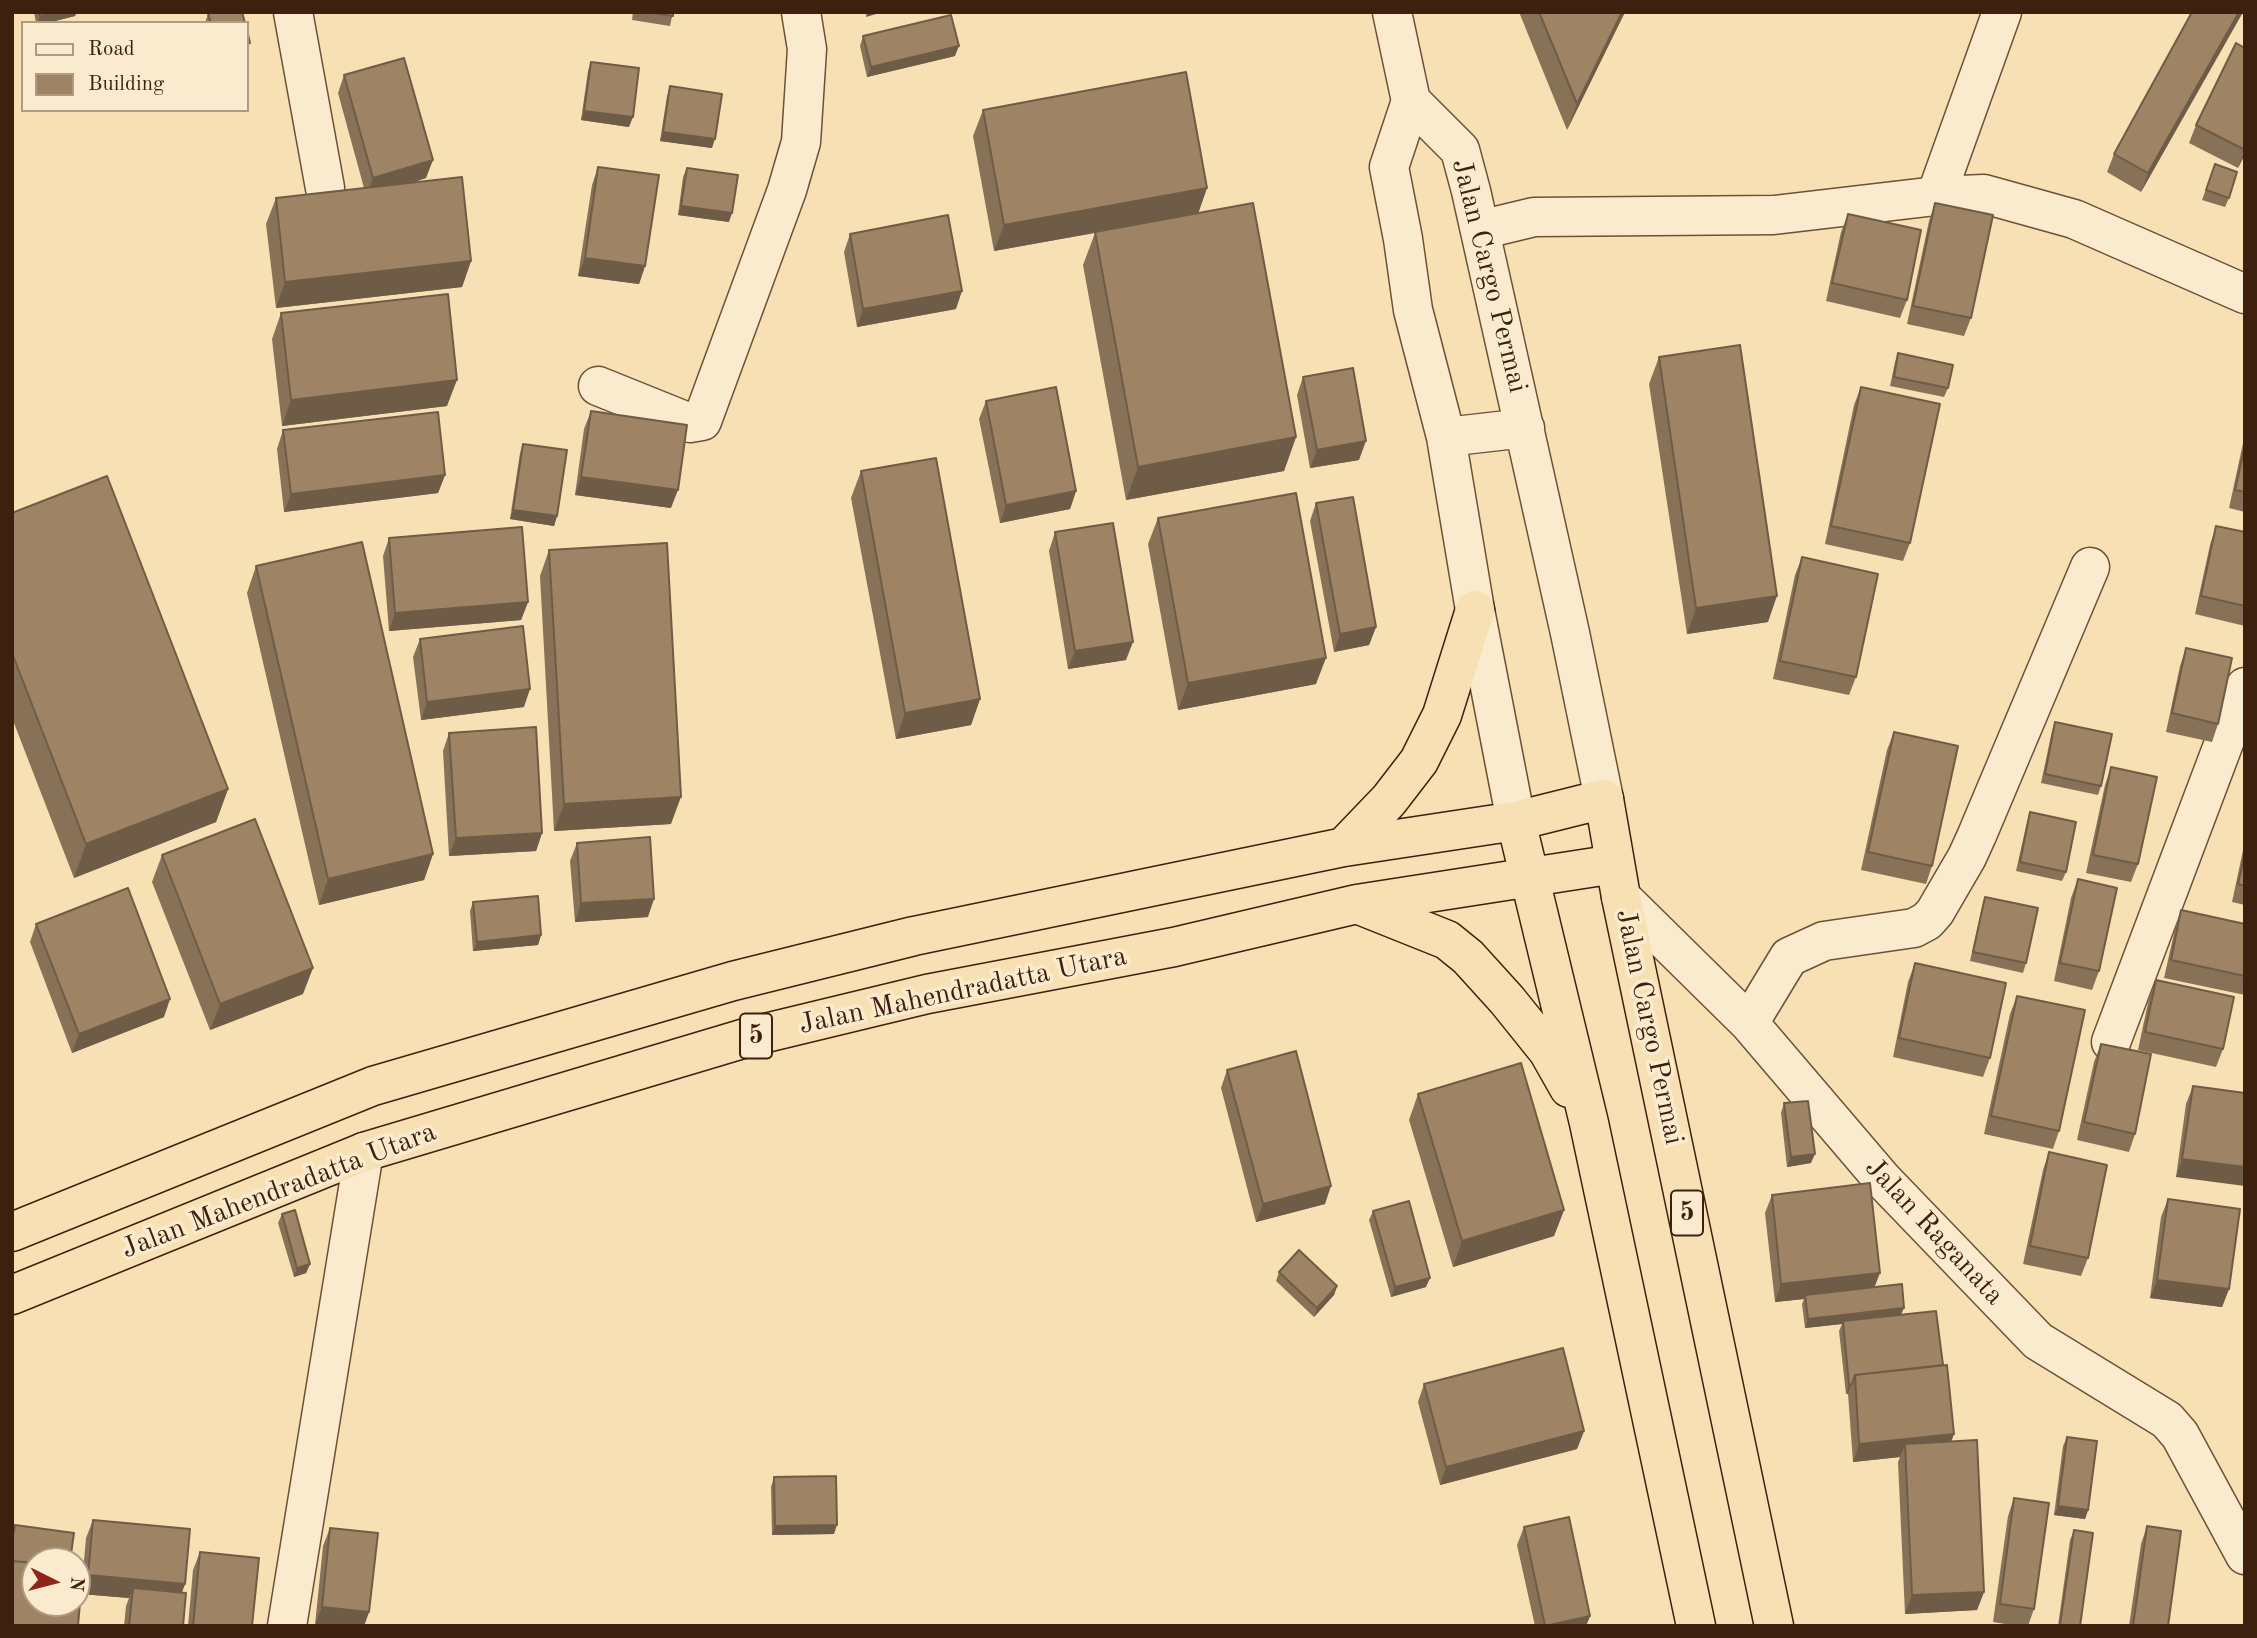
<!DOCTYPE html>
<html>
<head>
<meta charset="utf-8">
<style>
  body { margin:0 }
  #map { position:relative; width:2257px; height:1638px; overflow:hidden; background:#f7e0b4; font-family:"Old Standard TT",serif }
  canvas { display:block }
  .frame { position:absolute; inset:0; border:14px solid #3e200f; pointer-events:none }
  .legend { position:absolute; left:21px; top:21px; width:228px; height:91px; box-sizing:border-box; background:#faebce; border:2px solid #af9a82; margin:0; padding:9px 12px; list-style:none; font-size:21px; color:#3e200f }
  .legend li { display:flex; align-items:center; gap:14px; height:35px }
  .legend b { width:35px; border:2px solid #af9a82 }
  .north { position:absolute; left:21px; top:1547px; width:70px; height:70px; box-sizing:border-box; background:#faebce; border:2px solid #af9a82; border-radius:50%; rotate:96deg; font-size:19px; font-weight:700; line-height:28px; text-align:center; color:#3e200f }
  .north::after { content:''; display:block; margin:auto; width:24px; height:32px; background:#8f2418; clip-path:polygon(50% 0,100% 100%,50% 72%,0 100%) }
</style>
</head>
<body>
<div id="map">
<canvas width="2257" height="1638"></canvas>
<div class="frame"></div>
<ul class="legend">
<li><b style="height:9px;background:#faebce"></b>Road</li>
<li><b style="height:19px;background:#9e8465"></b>Building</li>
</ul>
<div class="north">N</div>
</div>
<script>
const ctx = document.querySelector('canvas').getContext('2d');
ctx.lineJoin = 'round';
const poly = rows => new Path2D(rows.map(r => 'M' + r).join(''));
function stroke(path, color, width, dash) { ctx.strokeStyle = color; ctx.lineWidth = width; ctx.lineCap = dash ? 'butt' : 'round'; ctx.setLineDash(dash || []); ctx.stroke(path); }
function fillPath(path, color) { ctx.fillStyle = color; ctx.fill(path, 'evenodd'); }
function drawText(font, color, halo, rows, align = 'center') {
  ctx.font = font + ' "Old Standard TT",serif'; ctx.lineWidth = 7; ctx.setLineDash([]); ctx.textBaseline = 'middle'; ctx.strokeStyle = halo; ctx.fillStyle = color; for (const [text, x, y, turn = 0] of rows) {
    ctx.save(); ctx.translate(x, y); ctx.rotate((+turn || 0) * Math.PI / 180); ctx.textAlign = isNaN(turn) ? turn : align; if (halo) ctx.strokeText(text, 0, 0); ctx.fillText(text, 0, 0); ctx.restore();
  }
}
const minor = poly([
  [293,12,325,188],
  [1392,12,1411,101,1389,167,1403,239,1413,310,1446,437,1475,610,1516,821],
  [1411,101,1460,150,1471,191,1570,633,1604,799],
  [1936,196,2002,12],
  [1480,230,1534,217,1774,215,1936,196,1984,194,2074,219,2245,294],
  [598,386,690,423,702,421,787,190,801,142,807,49,801,12],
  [1446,437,1525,428],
  [1621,897,1749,1023,1883,1180,2038,1341,2167,1420,2180,1435,2245,1555],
  [1749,1023,1789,957,1824,941,1914,928,1927,921,1935,912,1967,857,1977,835,2090,567],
  [2111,1042,2245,687],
  [287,1626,364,1152]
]);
const trunk = poly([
  [1516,821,1589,1123,1696,1626],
  [1344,847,1389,800,1419,761,1442,715,1475,610],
  [1357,904,1447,940,1468,957,1507,1000,1548,1051,1569,1088],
  [12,1232,373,1086,733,981,914,936,1344,847,1516,821,1604,799,1621,897,1774,1626],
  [12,1295,364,1152,749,1037,927,994,1174,947,1357,904,1615,864]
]);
stroke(minor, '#6c5038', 41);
stroke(trunk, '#3e200f', 41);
stroke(minor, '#faebce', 38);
stroke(trunk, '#f7e0b4', 38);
fillPath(poly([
  [34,12,77,12,75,16,47,23,36,23],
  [633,12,673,12,670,26,632,20],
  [1519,12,1625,12,1567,130],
  [2243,12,2141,192,2107,172,2114,154],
  [208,14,245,23,205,23],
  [863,36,955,56,867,77,860,46],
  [2245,48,2245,154,2238,168,2189,143,2196,125],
  [591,62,629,127,581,120,588,71],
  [344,75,426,178,412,183,471,261,462,287,276,308,266,224,276,198,364,188,338,93],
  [670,86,712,148,660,141,667,96],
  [983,110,1207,188,1198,213,1296,437,1284,471,1126,500,1083,265,1095,233,994,251,973,136],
  [2215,164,2229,198,2225,207,2202,200],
  [598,167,645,266,639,284,578,276,592,185],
  [687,168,729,222,678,215,683,177],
  [1935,203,1971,318,1964,336,1907,324,1929,221],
  [1848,214,1907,300,1900,318,1826,301,1841,232],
  [850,234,956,309,857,327,844,252],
  [281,313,447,406,282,426,272,339],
  [1898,353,1948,388,1944,397,1890,386,1895,362],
  [1659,357,1768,622,1687,634,1649,384],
  [1303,377,1359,460,1310,468,1297,395],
  [1861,387,1910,543,1903,561,1825,544,1854,405],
  [986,401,1076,491,1070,509,1000,523,979,419],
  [591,411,671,508,575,495,584,429],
  [283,430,445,475,438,493,284,512,277,449],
  [2245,434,2245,512,2229,508],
  [523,444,557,516,554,526,510,519,520,453],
  [861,471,980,699,971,725,896,739,851,498],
  [1316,503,1376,627,1369,645,1334,652,1310,521],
  [12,513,228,789,216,822,74,878,12,718],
  [1158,518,1316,684,1178,710,1148,544],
  [2216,526,2245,532,2245,626,2195,614,2210,545],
  [1055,532,1126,660,1068,669,1049,551],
  [389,538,528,602,521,620,389,631,383,556],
  [549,550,671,824,554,831,540,576],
  [1802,557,1856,677,1849,695,1773,679,1795,575],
  [256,566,433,854,424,880,319,905,247,593],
  [420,639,524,707,421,720,413,657],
  [2186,648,2218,724,2212,742,2166,732,2180,666],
  [2055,722,2101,786,2098,795,2041,783,2052,731],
  [1894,732,1932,866,1926,884,1861,870,1887,750],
  [449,733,542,833,536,851,449,856,443,751],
  [2111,767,2138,864,2131,882,2086,873,2105,785],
  [2030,812,2066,872,2062,881,2016,871,2027,822],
  [2245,841,2245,905,2232,902],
  [577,843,648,917,575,922,570,861],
  [162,855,303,994,210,1030,152,882],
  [2078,879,2099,971,2092,990,2054,981,2071,898],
  [1985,897,2026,963,2023,973,1970,961,1982,907],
  [473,902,541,935,538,945,473,951,470,911],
  [2181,910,2245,924,2245,995,2164,978,2175,929],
  [36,924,164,1017,72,1053,30,942],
  [1915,963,1990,1058,1983,1077,1893,1057,1908,982],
  [2156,980,2223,1049,2216,1067,2138,1050,2149,998],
  [2017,996,2059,1131,2053,1149,1984,1134,2010,1014],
  [2101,1044,2135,1134,2129,1152,2077,1140,2094,1062],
  [1227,1070,1325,1204,1256,1222,1221,1088],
  [2193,1086,2245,1093,2176,1177,2186,1104],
  [1418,1094,1564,1210,1554,1236,1453,1267,1409,1120],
  [1784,1103,1811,1163,1787,1167,1781,1113],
  [2049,1152,2088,1258,2081,1276,2023,1264,2043,1170],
  [1772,1195,1875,1287,1901,1315,1943,1365,1954,1434,1951,1442,1984,1592,1977,1610,1905,1614,1898,1462,1900,1457,1853,1462,1848,1394,1846,1394,1839,1331,1842,1324,1805,1328,1802,1304,1804,1299,1775,1302,1765,1213],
  [2168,1199,2229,1289,2222,1307,2150,1298,2161,1217],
  [1373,1211,1426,1287,1391,1297,1369,1220],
  [282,1214,310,1264,306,1273,294,1277,278,1223],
  [1279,1272,1337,1286,1334,1295,1314,1317,1276,1281],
  [1424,1384,1584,1431,1577,1449,1440,1485,1418,1402],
  [2067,1437,2088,1510,2085,1519,2054,1515,2063,1446],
  [774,1477,834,1534,772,1535,771,1487],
  [2014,1498,2034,1609,2028,1626,2017,1626,1993,1622,2008,1516],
  [93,1520,185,1584,182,1592,183,1626,124,1626,126,1606,129,1598,81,1594,86,1538],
  [2147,1526,2168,1626,2129,1626,2141,1544],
  [1524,1527,1590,1616,1586,1626,1535,1626,1517,1545],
  [330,1528,369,1612,364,1626,315,1625,323,1546],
  [2074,1530,2080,1626,2058,1626,2070,1540],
  [200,1552,252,1626,188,1626,193,1570]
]), '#887257');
fillPath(poly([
  [56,12,77,12,75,16,47,23,38,23,40,16],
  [867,12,883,12,866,17],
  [1622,12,1625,12,1567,130,1577,104],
  [2239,12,2243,12,2141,192,2148,173],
  [959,46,955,56,867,77,871,67],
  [584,111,633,117,629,127,581,120],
  [663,132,715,139,712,148,660,141],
  [2245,150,2245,154,2238,168],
  [433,160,426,178,366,196,373,178],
  [1207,188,1198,214,994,251,1004,225],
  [681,206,732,213,729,222,678,215],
  [585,258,645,266,639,284,578,276],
  [471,261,462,287,276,308,285,282],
  [962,291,956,309,857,327,863,309],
  [457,380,447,406,282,426,291,400],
  [1296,437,1284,471,1126,500,1138,467],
  [1366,441,1359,460,1310,468,1317,450],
  [445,475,438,493,284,512,291,494],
  [581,477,678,490,671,508,575,495],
  [1076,491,1070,509,1000,523,1006,505],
  [513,510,557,516,554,526,510,519],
  [1777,596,1768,622,1687,634,1696,608],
  [528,602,521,620,389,631,395,613],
  [1376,627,1369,645,1334,652,1340,634],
  [1133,642,1126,660,1068,669,1075,651],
  [1326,658,1316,684,1178,710,1188,683],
  [530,689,524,707,421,720,427,702],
  [980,699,971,725,896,739,905,713],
  [228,789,216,822,74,878,86,844],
  [681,797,671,824,554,831,564,804],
  [542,833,536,851,449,856,456,838],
  [433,854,424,880,319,905,328,879],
  [654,899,648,917,575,922,581,903],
  [541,935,538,945,473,951,477,942],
  [313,968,303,994,210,1030,220,1004],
  [170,999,164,1017,72,1053,79,1034],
  [1815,1154,1811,1163,1787,1167,1791,1157],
  [2182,1159,2245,1167,2245,1186,2176,1177],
  [1331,1186,1325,1204,1256,1222,1263,1204],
  [1564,1210,1554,1236,1453,1267,1462,1241],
  [310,1264,306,1273,294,1277,297,1268],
  [1880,1273,1873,1291,1805,1295,1804,1299,1775,1302,1781,1284],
  [1430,1278,1426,1287,1391,1297,1395,1287],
  [2157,1280,2229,1289,2222,1307,2150,1298],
  [1337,1286,1334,1295,1314,1317,1317,1308],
  [1904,1308,1900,1317,1843,1321,1842,1324,1805,1328,1808,1319],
  [1852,1384,1848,1393,1846,1394,1849,1385],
  [1584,1431,1577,1449,1440,1485,1446,1467],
  [1954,1434,1947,1452,1905,1444,1900,1457,1853,1462,1859,1444],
  [2058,1506,2088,1510,2085,1519,2054,1515],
  [837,1525,834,1534,772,1535,775,1526],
  [88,1575,185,1584,178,1602,133,1588,129,1598,81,1594],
  [1984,1592,1977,1610,1905,1614,1912,1595],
  [322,1607,369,1612,364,1626,315,1625],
  [1590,1616,1586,1626,1545,1626]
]), '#6f5c47');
const building = poly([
  [39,12,56,12,40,16,39,12],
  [214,12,242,12,245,23,211,23,208,14,214,12],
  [647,12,673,12,673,16,647,12],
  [1539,12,1622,12,1577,104,1539,12],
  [2192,12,2239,12,2148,173,2114,154,2192,12],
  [951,15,959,46,871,67,863,36,951,15],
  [247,30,250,43,247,44,247,30],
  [2236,43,2245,48,2245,150,2196,125,2236,43],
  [404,58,433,160,373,178,344,75,404,58],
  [591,62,639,68,633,117,584,111,591,62],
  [1186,72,1207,188,1004,225,983,110,1186,72],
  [670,86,722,94,715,139,663,132,670,86],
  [2215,164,2237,172,2229,198,2206,190,2215,164],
  [598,167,659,175,645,266,585,258,598,167],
  [687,168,738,175,732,213,681,206,687,168],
  [462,177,471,261,285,282,276,198,462,177],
  [1253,203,1296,437,1138,467,1095,232,1253,203],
  [1935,203,1993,215,1971,318,1913,306,1935,203],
  [1848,214,1921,230,1907,300,1832,283,1848,214],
  [948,215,962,291,863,309,850,234,948,215],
  [448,294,457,380,291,400,281,313,448,294],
  [1740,345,1777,596,1696,608,1659,357,1740,345],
  [1898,353,1953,365,1948,388,1894,377,1898,353],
  [1353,368,1366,441,1317,450,1303,377,1353,368],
  [1056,387,1076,491,1006,505,986,401,1056,387],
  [1861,387,1940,404,1910,543,1831,526,1861,387],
  [591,411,687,425,678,490,581,477,591,411],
  [438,412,445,475,291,494,283,430,438,412],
  [523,444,567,450,557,516,513,510,523,444],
  [2245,446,2245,492,2235,490,2245,446],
  [936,458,980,699,905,713,861,471,936,458],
  [107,476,228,789,86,844,12,653,12,513,107,476],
  [1296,493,1326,658,1188,683,1158,518,1296,493],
  [1353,497,1376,627,1340,634,1316,503,1353,497],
  [1113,523,1133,642,1075,651,1055,532,1113,523],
  [2216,526,2245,532,2245,606,2201,596,2216,526],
  [522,527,528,602,395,613,389,538,522,527],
  [362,542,433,854,328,879,256,566,362,542],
  [667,543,681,797,564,804,549,550,667,543],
  [1802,557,1878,574,1856,677,1780,661,1802,557],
  [523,626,530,689,427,702,420,639,523,626],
  [2186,648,2232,658,2218,724,2172,713,2186,648],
  [2055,722,2112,734,2101,786,2045,774,2055,722],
  [536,727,542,833,456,838,449,733,536,727],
  [1894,732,1958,746,1932,866,1868,852,1894,732],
  [2111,767,2157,777,2138,864,2093,855,2111,767],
  [2030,812,2076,822,2066,872,2020,862,2030,812],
  [255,819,313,968,220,1004,162,855,255,819],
  [650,837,654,899,581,903,577,843,650,837],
  [2245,854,2245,886,2238,884,2245,854],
  [2078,879,2117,888,2099,971,2060,963,2078,879],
  [128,888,170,999,79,1034,36,924,128,888],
  [538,896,541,935,477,942,473,902,538,896],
  [1985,897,2038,908,2026,963,1973,952,1985,897],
  [2181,910,2245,924,2245,976,2171,960,2181,910],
  [1915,963,2006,983,1990,1058,1899,1038,1915,963],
  [2156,980,2234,997,2223,1049,2145,1032,2156,980],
  [2017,996,2085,1010,2059,1131,1991,1116,2017,996],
  [2101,1044,2151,1054,2135,1134,2084,1122,2101,1044],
  [1296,1051,1331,1186,1263,1204,1227,1070,1296,1051],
  [1521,1063,1564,1210,1462,1241,1418,1094,1521,1063],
  [2193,1086,2245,1093,2245,1167,2182,1159,2193,1086],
  [1808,1101,1815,1154,1791,1157,1784,1103,1808,1101],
  [2049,1152,2107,1165,2088,1258,2030,1246,2049,1152],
  [1870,1183,1880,1273,1781,1284,1772,1195,1870,1183],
  [2168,1199,2240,1209,2229,1289,2157,1280,2168,1199],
  [1409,1201,1430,1278,1395,1287,1373,1211,1409,1201],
  [295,1210,310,1264,297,1268,282,1214,295,1210],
  [1299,1250,1337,1286,1317,1308,1279,1272,1299,1250],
  [1902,1284,1904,1308,1808,1319,1805,1295,1902,1284],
  [1936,1311,1943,1365,1855,1375,1852,1384,1849,1385,1843,1321,1936,1311],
  [1563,1348,1584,1431,1446,1467,1424,1384,1563,1348],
  [1947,1365,1954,1434,1859,1444,1855,1375,1947,1365],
  [2067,1437,2097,1441,2088,1510,2058,1506,2067,1437],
  [1977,1440,1984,1592,1912,1595,1905,1444,1977,1440],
  [836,1476,837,1525,775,1526,774,1477,836,1476],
  [2014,1498,2049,1503,2034,1609,2000,1604,2014,1498],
  [1569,1517,1590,1616,1545,1626,1524,1527,1569,1517],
  [93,1520,190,1529,185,1584,88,1575,93,1520],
  [15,1525,74,1533,70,1561,35,1561,35,1563,12,1561,12,1541,15,1525],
  [2147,1526,2181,1531,2168,1626,2133,1626,2147,1526],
  [330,1528,378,1533,369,1612,322,1607,330,1528],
  [2074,1530,2093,1533,2080,1626,2060,1625,2074,1530],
  [200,1552,259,1558,252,1626,193,1626,200,1552],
  [12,1561,35,1563,35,1603,77,1603,77,1566,83,1567,78,1626,12,1626,12,1561],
  [133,1588,186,1593,183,1626,129,1626,133,1588]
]);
fillPath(building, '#9e8465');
stroke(building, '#6f5c47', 2);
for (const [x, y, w] of [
  [756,1036,32],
  [1687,1213,32]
]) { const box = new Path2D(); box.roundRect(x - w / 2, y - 22.5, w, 45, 5); ctx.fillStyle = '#faebce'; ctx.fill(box); stroke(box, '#3e200f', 2); }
drawText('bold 26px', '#3e200f', null, [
  ["5",756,1036],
  ["5",1687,1213]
]);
drawText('28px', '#3e200f', '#faebce', [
  ["Jalan Cargo Permai",1489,276,76],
  ["Jalan Mahendradatta Utara",963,991,-12],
  ["Jalan Cargo Permai",1649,1027,78],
  ["Jalan Mahendradatta Utara",279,1191,-21],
  ["Jalan Raganata",1934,1232,47]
]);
</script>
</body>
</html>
